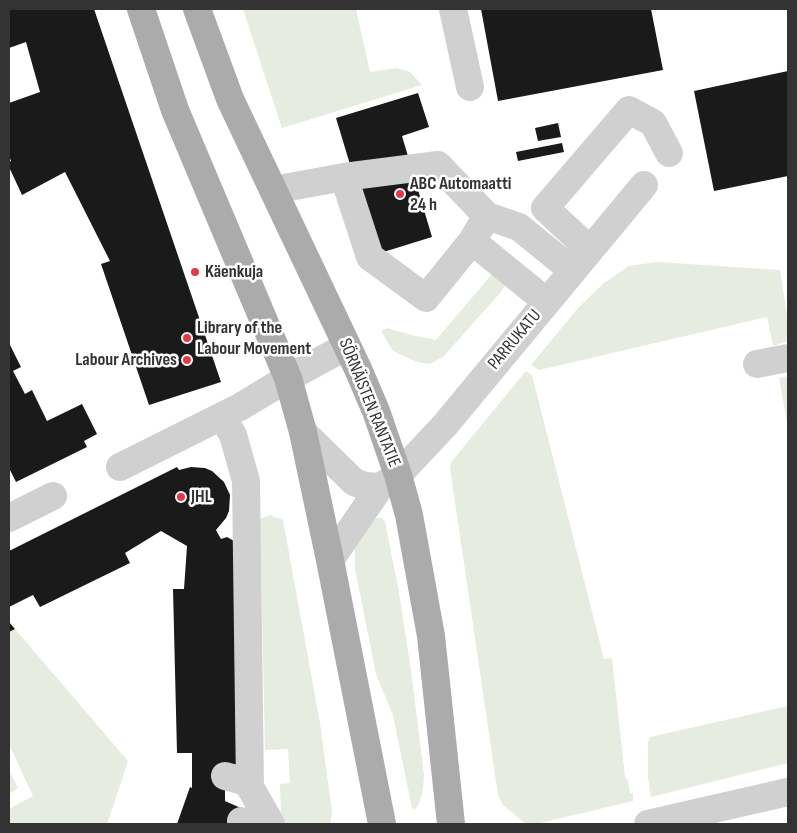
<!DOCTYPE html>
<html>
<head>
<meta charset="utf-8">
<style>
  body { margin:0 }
  #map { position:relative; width:797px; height:833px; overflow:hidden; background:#fff; font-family:"Sofia Sans Condensed",sans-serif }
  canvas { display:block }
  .frame { position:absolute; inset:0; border:10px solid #333; pointer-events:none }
</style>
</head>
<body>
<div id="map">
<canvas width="797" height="833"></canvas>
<div class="frame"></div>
</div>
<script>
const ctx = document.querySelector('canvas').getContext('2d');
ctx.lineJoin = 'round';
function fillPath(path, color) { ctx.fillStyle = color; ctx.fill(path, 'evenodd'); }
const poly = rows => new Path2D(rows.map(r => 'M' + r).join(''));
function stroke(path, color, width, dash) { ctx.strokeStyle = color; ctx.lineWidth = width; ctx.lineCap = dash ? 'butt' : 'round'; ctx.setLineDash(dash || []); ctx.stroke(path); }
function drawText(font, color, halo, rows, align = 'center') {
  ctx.font = font + ' "Sofia Sans Condensed",sans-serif'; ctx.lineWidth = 5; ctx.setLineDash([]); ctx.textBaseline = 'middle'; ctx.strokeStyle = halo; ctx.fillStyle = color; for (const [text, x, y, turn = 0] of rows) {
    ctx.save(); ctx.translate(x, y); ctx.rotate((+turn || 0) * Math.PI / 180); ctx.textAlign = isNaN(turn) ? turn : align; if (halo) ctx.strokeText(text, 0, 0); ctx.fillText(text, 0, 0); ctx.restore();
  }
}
fillPath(poly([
  [243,9,356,9,370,72,397,68,410,72,422,85,282,128],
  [657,262,780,270,788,321,788,341,773,346,767,317,539,370,531,365,578,308,604,283,629,266],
  [492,274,508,281,500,293,443,357,430,364,417,362,393,351,381,331,387,328,411,335,436,340],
  [526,371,532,375,604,659,612,658,625,777,628,781,630,793,633,793,633,801,536,824,526,824,502,804,498,795,450,468,452,461],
  [788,376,788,427,779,378],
  [270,515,283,520,320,723,332,812,330,824,288,824,285,823,281,813,280,784,290,783,288,749,265,750,260,519],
  [373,518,382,518,385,522,399,592,412,678,424,775,423,790,419,804,415,809,412,808,393,715,376,674,355,569,355,547],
  [15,629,128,761,107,824,9,824,9,809,33,796,9,744,9,632],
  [788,706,788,763,651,797,648,778,648,742,650,737],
  [9,770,18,788,9,794]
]), '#e6ecdf');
fillPath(poly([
  [9,9,94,9,221,382,149,405,101,264,110,261,65,172,22,195,9,167,9,162,11,161,9,156,9,103,40,92,26,42,9,48],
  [481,9,651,9,663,70,498,101],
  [788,71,788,176,714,191,694,91],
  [418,93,429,127,402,136,432,237,377,254,336,118],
  [558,123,561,137,538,141,535,128],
  [562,143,564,152,518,161,516,152],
  [9,343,21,367,13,371,25,394,32,390,47,421,82,404,97,434,84,441,87,447,16,482,9,468],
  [177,467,179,470,191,467,205,468,212,471,224,482,230,495,229,511,226,518,216,530,221,539,227,537,234,541,237,767,225,766,225,801,243,809,241,824,177,824,190,787,192,788,192,753,177,753,173,589,184,589,187,546,161,531,125,553,130,563,40,607,33,595,9,607,9,551],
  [9,622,15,629,9,632]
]), '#1a1a1a');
stroke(poly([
  [453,9,470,87],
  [344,177,370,257,426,298,472,241,487,216],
  [273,190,344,177,438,165,487,216,519,227,573,271],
  [472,241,547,302],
  [590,250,545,208,629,110,653,123,669,153],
  [757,364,788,358],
  [222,416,233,435,246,481,250,787,271,824],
  [303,432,354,482,365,486,380,487],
  [120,467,240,407,288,378,347,346],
  [9,518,53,496],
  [330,560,380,487,398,475,445,425,644,185],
  [225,776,250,783],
  [241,821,253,824],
  [648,824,788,792]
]), '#d0d0d0', 28);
stroke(poly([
  [141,9,175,110,288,378,303,432,330,560,382,824],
  [197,9,230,99,358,369,376,411,398,475,409,515,431,636,451,824]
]), '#ababab', 28);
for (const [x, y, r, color] of [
  [400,194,5,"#e63946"],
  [195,272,5,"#e63946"],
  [187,338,5,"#e63946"],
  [187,360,5,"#e63946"],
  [181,497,5,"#e63946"]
]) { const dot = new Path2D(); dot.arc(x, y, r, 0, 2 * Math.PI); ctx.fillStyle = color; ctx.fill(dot); stroke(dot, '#fff', 2); }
drawText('bold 18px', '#333', '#fff', [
  ["ABC Automaatti",410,184],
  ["24 h",410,205],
  ["Käenkuja",205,272],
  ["Library of the",197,328],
  ["Labour Movement",197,349],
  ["Labour Archives",177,360,"right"],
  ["JHL",191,497]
], 'left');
drawText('18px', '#333', '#fff', [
  ["PARRUKATU",515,340,-50],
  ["SÖRNÄISTEN RANTATIE",369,403,68]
]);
</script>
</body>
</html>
